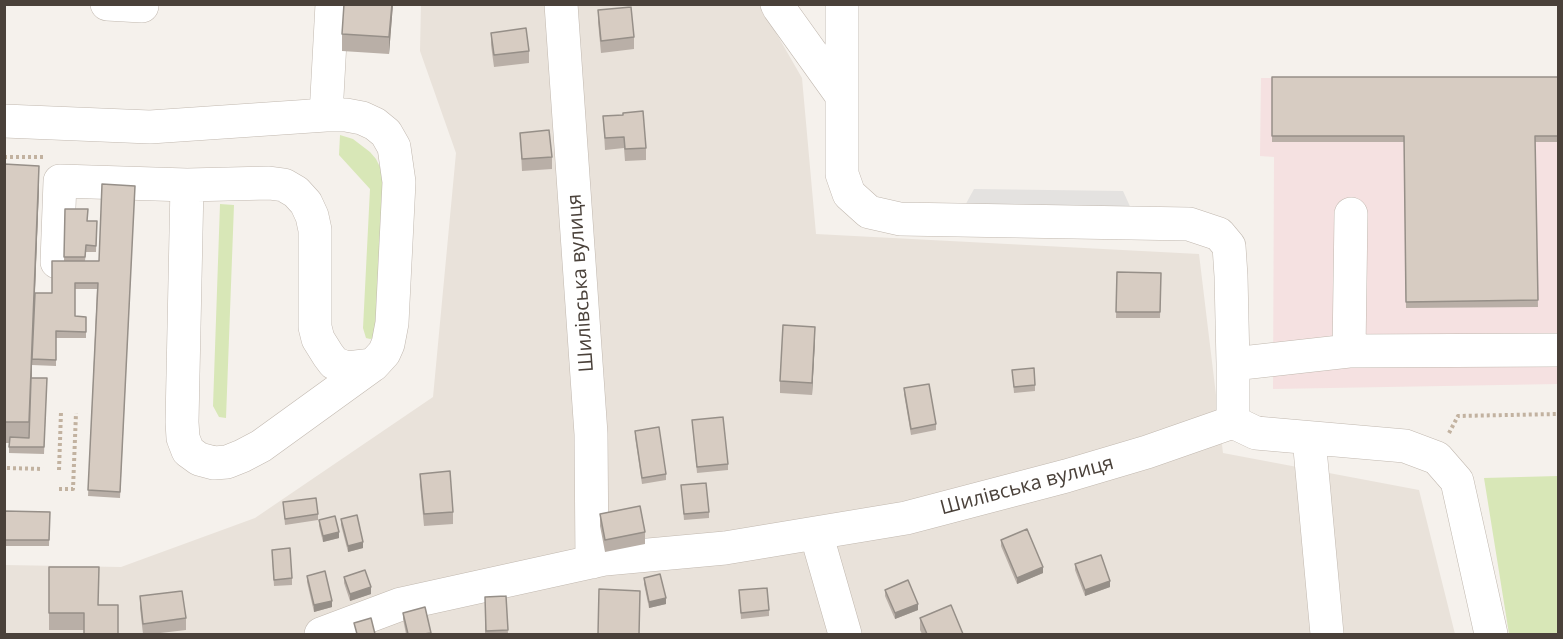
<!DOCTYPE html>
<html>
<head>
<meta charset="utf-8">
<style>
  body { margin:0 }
  #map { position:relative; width:1563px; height:639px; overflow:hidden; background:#f5f1ec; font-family:"Open Sans",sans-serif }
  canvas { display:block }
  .frame { position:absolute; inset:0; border:6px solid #4a413a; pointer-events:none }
</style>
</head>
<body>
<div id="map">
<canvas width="1563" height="639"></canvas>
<div class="frame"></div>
</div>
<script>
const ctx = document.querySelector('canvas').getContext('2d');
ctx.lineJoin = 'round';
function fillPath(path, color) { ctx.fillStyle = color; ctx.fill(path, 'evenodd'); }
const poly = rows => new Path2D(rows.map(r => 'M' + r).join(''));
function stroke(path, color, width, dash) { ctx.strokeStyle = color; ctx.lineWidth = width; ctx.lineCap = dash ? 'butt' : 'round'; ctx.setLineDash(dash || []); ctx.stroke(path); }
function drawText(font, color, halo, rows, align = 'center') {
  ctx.font = font + ' "Open Sans",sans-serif'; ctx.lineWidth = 4.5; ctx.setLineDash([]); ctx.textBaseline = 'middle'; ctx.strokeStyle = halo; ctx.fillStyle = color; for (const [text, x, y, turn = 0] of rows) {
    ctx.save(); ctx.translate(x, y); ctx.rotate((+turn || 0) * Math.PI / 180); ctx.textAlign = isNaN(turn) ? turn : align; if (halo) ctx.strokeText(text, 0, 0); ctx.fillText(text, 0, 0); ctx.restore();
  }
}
fillPath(poly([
  [421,4,760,5,802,78,816,234,1199,254,1223,453,1419,490,1455,634,5,634,5,565,121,567,255,518,433,397,456,153,420,51]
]), '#e9e2da');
fillPath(poly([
  [1261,78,1558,78,1558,384,1273,389,1274,157,1260,156]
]), '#f5e1e1');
fillPath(poly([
  [340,135,353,139,370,152,376,159,384,175,377,329,374,338,370,339,366,338,363,328,370,189,339,155],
  [220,204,234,205,226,418,219,417,213,406],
  [1558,476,1558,634,1509,634,1484,478]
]), '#d8e7b7');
fillPath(poly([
  [974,189,1123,191,1133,213,962,211]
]), '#e4e2e0');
const minor = poly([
  [107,4,142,6,142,4],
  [561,4,591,434,592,562],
  [777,4,779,8,842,96],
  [842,4,842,174,849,194,869,212,900,219,1189,224,1219,234,1229,246,1231,276,1233,364,1233,422,1256,433,1405,446,1437,458,1457,481,1491,634],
  [326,115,332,4],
  [4,121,150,127,326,115,346,115,362,118,375,124,386,133,394,147,399,182,392,323,388,344,384,353,373,365,261,446,242,456,227,462,214,463,199,459,188,451,183,438,182,422,187,185],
  [57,262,60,181,187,185,269,183,284,185,296,192,306,203,312,216,315,230,315,327,318,339,328,355,334,363,347,368,373,365],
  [1349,351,1558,350],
  [1233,364,1349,351,1351,214],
  [1309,438,1327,634],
  [816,533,845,634],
  [321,634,401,604,605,559,725,548,906,518,1066,476,1147,452,1233,422]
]);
stroke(minor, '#c1b8af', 34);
stroke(poly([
  [4,157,43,157],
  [1449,433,1458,416,1558,414],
  [7,468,43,469],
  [59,470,61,412],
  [59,489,73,489,76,413]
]), '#c2b2a0', 4, [3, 3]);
stroke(minor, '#fff', 33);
fillPath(poly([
  [393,4,389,54,342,51,342,34],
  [598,10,634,37,634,49,601,53,598,22],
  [491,33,529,51,529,63,494,67,491,45],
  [1272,77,1558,77,1558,142,1535,142,1538,307,1406,308,1404,142,1272,142],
  [603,116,646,148,646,160,625,161,624,148,605,150],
  [520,133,552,157,552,169,522,171],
  [4,164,39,187,35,293,52,293,64,261,65,209,87,221,97,221,96,252,86,252,85,261,99,261,135,186,120,498,88,496,97,289,75,289,75,316,86,317,86,338,56,338,56,366,32,365,32,378,47,378,44,454,9,453,9,443,4,443],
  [1117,272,1161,273,1160,318,1116,318],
  [815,339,812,395,780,393,780,381],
  [1012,370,1035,385,1035,391,1014,393],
  [904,388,936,424,936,430,911,435,904,394],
  [692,420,728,464,728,470,697,473],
  [635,431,666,474,666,480,642,484,635,437],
  [420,474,453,512,453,524,424,526,420,485],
  [681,485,709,512,709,518,684,520],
  [283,502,318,514,318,520,285,525],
  [4,511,50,512,49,546,4,546],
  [600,514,645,532,645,544,605,552,600,526],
  [341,519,363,548,348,552,341,525],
  [319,520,339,538,323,542,319,526],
  [1001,540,1043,573,1017,584,1001,546],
  [272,556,292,578,292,585,274,586],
  [1075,564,1110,587,1085,596,1075,570],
  [49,567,99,567,84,630,49,630],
  [307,576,332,607,314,612,307,582],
  [344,577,371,594,350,601,344,583],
  [644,578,666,604,649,608,644,584],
  [739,590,769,610,769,616,741,619],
  [885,590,918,610,895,619,885,596],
  [140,596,186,618,186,630,152,634,143,634,140,608],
  [506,596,508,634,485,634,485,597],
  [403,613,431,634,406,634,403,619],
  [920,618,963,634,922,634,920,630]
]), '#b9afa7');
fillPath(poly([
  [392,4,393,4,389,54,389,37],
  [39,166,39,187,29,444,29,422],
  [815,327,815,339,812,395,812,383],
  [339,532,339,538,323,542,323,536],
  [363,542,363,548,348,552,348,546],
  [1043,567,1043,573,1017,584,1017,578],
  [1110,581,1110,587,1085,596,1085,590],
  [371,587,371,594,350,601,350,594],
  [666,598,666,604,649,608,649,602],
  [332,601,332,607,314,612,314,605],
  [918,604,918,610,895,619,895,613]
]), '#968f88');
const building = poly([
  [344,4,392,4,389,37,342,34,344,4],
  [631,7,634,37,601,41,598,10,631,7],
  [526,28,529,51,494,55,491,33,526,28],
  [1272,77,1558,77,1558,136,1535,136,1538,300,1406,302,1404,136,1272,136,1272,77],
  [643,111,646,148,625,149,624,137,605,138,603,116,623,115,623,113,643,111],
  [549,130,552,157,522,159,520,133,549,130],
  [4,164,39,166,29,422,4,422,4,164],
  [102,184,135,186,120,492,88,490,98,283,75,283,75,316,86,317,86,332,56,331,56,360,32,359,35,293,52,293,52,261,99,261,102,184],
  [65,209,88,209,87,221,97,221,96,246,86,245,85,257,64,257,65,209],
  [1117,272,1161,273,1160,312,1116,312,1117,272],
  [783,325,815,327,812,383,780,381,783,325],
  [1034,368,1035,385,1014,387,1012,370,1034,368],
  [31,378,47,378,44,447,9,447,10,437,29,438,31,378],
  [929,384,936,424,911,429,904,388,929,384],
  [723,417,728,464,697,467,692,420,723,417],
  [659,427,666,474,642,478,635,431,659,427],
  [450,471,453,512,424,514,420,474,450,471],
  [706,483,709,512,684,514,681,485,706,483],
  [316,498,318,514,285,519,283,502,316,498],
  [640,506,645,532,605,540,600,514,640,506],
  [4,511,50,512,49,540,4,540,4,511],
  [357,515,363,542,348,546,341,519,357,515],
  [335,516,339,532,323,536,319,520,335,516],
  [1027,529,1043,567,1017,578,1001,540,1027,529],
  [290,548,292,578,274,580,272,550,290,548],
  [1101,555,1110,581,1085,590,1075,564,1101,555],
  [49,567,99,567,98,605,118,605,118,634,84,634,84,613,49,613,49,567],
  [365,570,371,587,350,594,344,577,365,570],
  [325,571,332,601,314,605,307,576,325,571],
  [660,574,666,598,649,602,644,578,660,574],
  [908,580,918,604,895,613,885,590,908,580],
  [767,588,769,610,741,613,739,590,767,588],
  [599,589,640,591,639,634,598,634,599,589],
  [182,591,186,618,143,624,140,596,182,591],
  [506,596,508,630,486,631,485,597,506,596],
  [951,605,963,634,927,634,920,618,951,605],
  [425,607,431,633,424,634,408,634,403,613,425,607],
  [371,618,375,634,357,634,354,623,371,618]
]);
fillPath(building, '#d7ccc2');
stroke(building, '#968f88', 1.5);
drawText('20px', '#4a413a', '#fff', [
  ["Шилівська вулиця",581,283,-94],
  ["Шилівська вулиця",1027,486,-15]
]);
</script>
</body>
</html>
